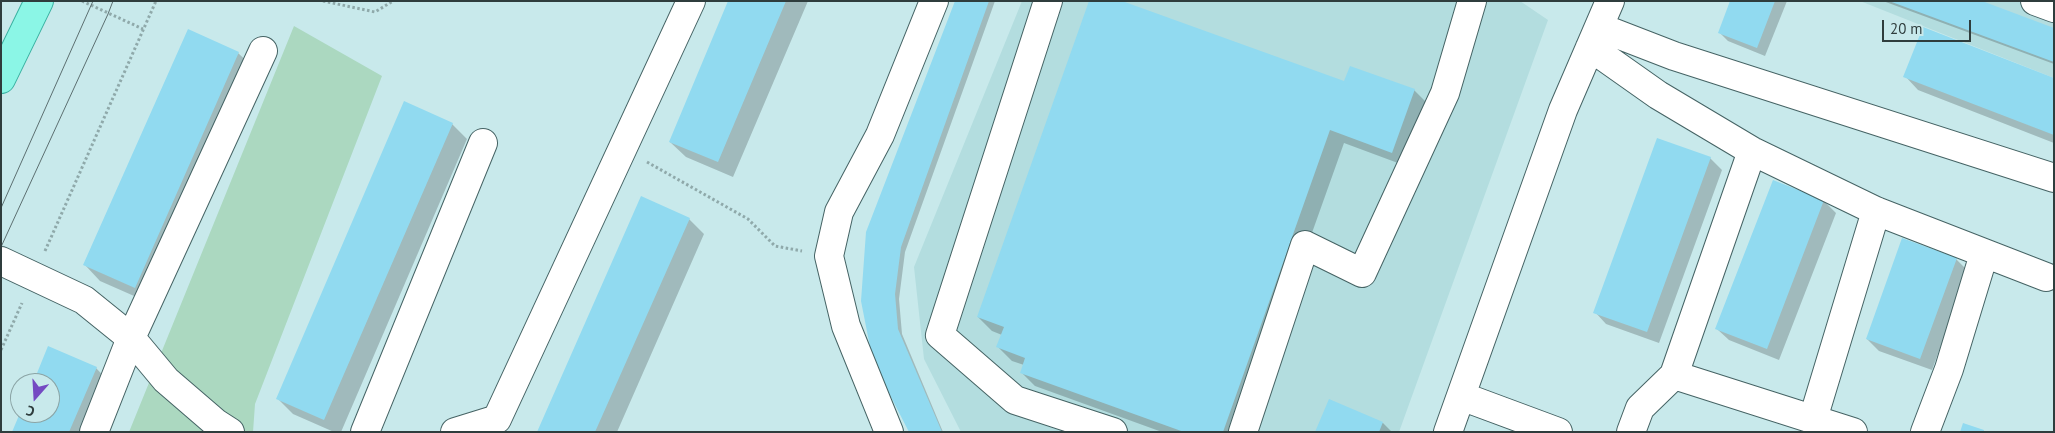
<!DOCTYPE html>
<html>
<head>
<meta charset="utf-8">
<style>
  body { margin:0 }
  #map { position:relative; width:2055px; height:433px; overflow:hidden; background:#c8e9eb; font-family:"PT Sans",sans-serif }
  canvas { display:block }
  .frame { position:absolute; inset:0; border:2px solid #2f3d3d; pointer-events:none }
  .north { position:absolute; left:10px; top:373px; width:50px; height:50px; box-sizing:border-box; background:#c8e9eb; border:1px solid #8ba4a5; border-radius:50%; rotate:199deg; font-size:14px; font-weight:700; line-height:20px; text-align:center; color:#2f3d3d }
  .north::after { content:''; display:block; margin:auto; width:18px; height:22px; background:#744ac2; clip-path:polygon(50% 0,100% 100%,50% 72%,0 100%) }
  .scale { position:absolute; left:1882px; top:20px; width:89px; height:22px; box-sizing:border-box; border:2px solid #2f3d3d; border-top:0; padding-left:6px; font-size:15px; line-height:18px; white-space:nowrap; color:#2f3d3d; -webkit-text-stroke:4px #c8e9eb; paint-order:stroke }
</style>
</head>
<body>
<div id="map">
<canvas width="2055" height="433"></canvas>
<div class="frame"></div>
<div class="north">С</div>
<div class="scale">20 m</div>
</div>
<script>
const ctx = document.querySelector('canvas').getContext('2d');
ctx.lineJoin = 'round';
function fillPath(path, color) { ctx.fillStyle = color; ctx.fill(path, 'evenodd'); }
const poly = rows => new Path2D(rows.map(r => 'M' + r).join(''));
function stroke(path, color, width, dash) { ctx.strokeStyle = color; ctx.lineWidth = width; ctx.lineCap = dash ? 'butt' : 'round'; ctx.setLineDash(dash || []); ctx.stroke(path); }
fillPath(poly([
  [1022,1,1520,1,1548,20,1399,432,961,432,924,359,914,267],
  [1860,1,2054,1,2054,78]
]), '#b3dddf');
fillPath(poly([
  [294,26,382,76,255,404,253,432,129,432]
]), '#abd8c0');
fillPath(poly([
  [730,1,808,1,733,177,686,157,670,142],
  [956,1,995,1,905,252,899,299,902,334,943,432,910,432,874,362],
  [1731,1,1787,1,1765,56,1728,41,1719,32],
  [1883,1,1978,1,2054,29,2054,64],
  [238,53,254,68,150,303,100,281,85,265],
  [1905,76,2054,79,2054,143,1918,90],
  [1345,82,1414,90,1428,104,1406,166,1344,143,1241,432,1162,432,1035,386,1022,373,1024,365,1012,361,998,347,1002,335,992,331,978,317],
  [452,124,467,139,341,432,334,432,293,414,277,398],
  [1710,158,1722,170,1659,343,1606,324,1595,312],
  [1773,182,1824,201,1836,213,1779,360,1729,340,1717,329],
  [689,219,704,234,617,432,538,432],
  [1956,259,1968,271,1932,370,1879,351,1867,339],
  [96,368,111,384,91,432,14,432,22,413,50,413,50,383,34,383],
  [1383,423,1392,432,1317,432]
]), '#0003');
fillPath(poly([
  [728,1,786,1,718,162,669,142],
  [955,1,989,1,901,247,895,294,898,329,942,432,909,432,873,362,861,301,866,232],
  [1089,1,1122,1,1344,81,1350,66,1415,89,1392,153,1330,130,1223,432,1184,432,1020,373,1025,358,996,347,1004,327,977,317],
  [1730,1,1775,1,1757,48,1718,33],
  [1889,1,1982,1,2054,28,2054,62],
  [1923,27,2054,78,2054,135,1903,77],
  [188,29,239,52,135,288,83,265],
  [404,101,453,123,324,420,276,399],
  [1657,138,1711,157,1647,332,1593,313],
  [1773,180,1824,200,1767,349,1715,329],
  [641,196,690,218,595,432,537,432],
  [1902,238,1957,258,1920,359,1866,339],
  [48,346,97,367,69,432,12,432,20,413,50,413,50,383,33,383],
  [1329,399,1383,422,1379,432,1315,432],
  [1963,423,1984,430,1984,432,1960,432]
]), '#91daf0');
const minor = poly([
  [1048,1,940,335,1015,400,1113,432],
  [2035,1,2054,8],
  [1599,27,1674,56,2054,178],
  [1590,47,1658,95,1752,151,1876,211,2046,277],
  [1,261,84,300,131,338,166,380,216,423,230,432],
  [1674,375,1853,432],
  [1461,396,1558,432],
  [1813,419,1876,211],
  [94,432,131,338,263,51],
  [365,432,483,143],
  [455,432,497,419,691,1],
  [889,432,846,326,829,256,839,212,880,135,934,1],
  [1243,432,1305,245,1362,273,1445,93,1472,1],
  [1448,432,1563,110,1610,1],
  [1631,432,1640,408,1674,375,1752,151],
  [1925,432,1949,369,1984,254]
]);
const major = poly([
  [1,79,39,1]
]);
stroke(minor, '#456364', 30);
stroke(major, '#38b1a0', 30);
stroke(poly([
  [82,1,143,29],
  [323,1,375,12,393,1],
  [647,162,748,219,775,246,802,251],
  [45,251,156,1],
  [1,350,22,303]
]), '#8fa9aa', 3, [2.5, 2.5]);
stroke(minor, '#fff', 28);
stroke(major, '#8bf6e6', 28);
stroke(poly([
  [1,208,93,1],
  [1,247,108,14,113,1]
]), '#5c6f70', 1);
</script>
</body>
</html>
